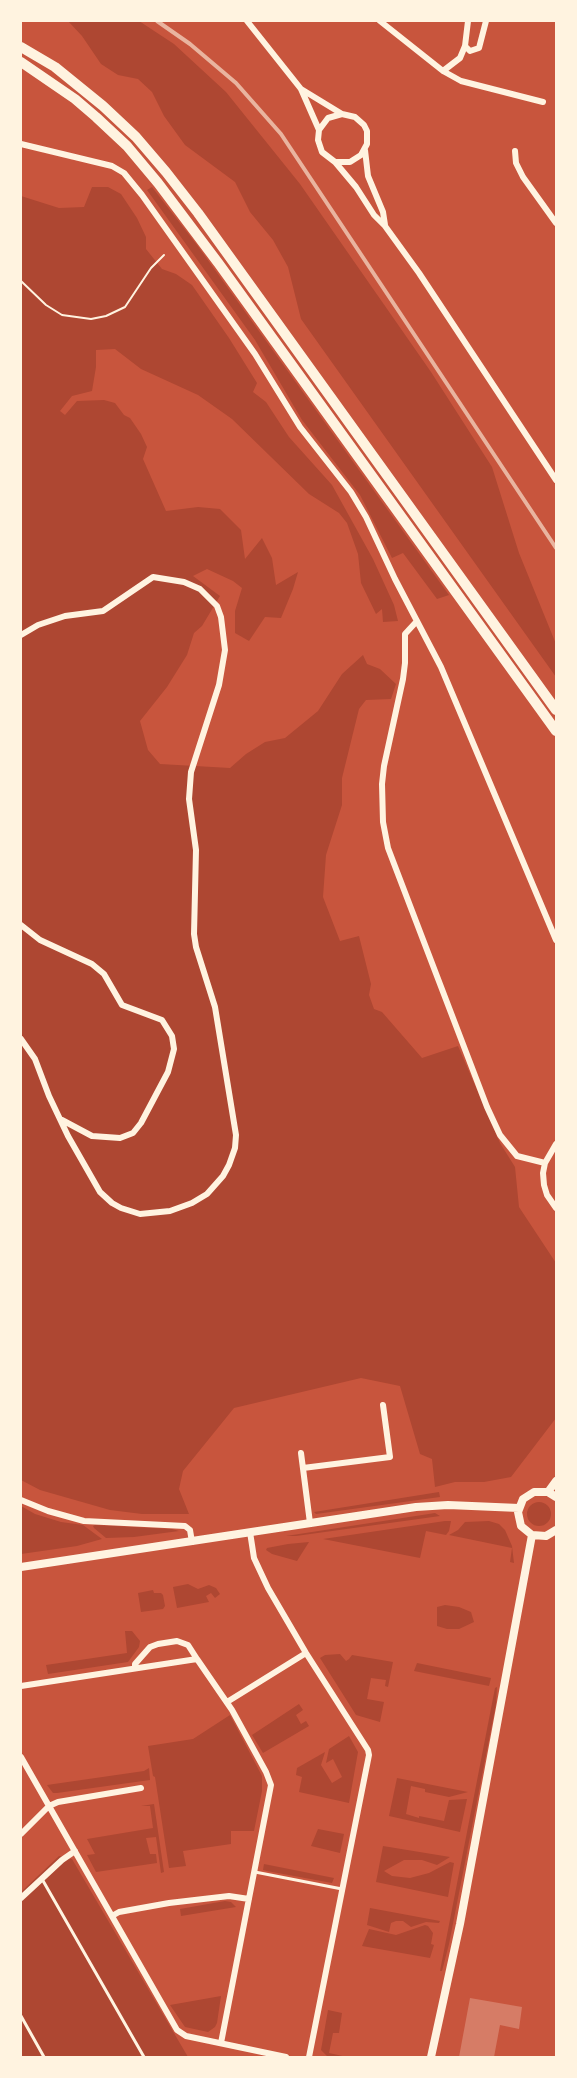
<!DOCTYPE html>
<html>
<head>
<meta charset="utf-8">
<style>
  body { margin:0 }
  #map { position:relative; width:577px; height:2078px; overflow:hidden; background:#c8553d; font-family:Quicksand,sans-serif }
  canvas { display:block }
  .frame { position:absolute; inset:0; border:22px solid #fff3e0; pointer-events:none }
</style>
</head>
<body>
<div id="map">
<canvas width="577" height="2078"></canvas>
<div class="frame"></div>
</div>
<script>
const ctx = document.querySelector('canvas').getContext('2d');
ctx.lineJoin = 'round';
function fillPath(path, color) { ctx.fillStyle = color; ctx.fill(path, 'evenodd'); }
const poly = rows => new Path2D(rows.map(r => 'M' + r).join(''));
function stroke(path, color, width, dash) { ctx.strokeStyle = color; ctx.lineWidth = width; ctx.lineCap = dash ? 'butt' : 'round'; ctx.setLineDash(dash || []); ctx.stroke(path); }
fillPath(poly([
  [68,21,139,21,174,44,226,92,300,184,431,372,492,467,519,553,556,644,556,677,301,319,288,267,273,240,250,212,235,182,185,145,164,116,152,92,138,79,118,75,101,64,82,36],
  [92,187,108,187,121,194,137,218,146,237,146,249,162,269,176,274,192,285,229,338,257,383,253,392,266,402,289,437,332,485,373,559,394,605,398,621,383,622,382,609,376,614,361,583,358,554,347,523,339,513,309,494,232,419,198,395,141,369,115,349,96,350,96,367,92,391,72,396,60,411,65,415,77,401,104,400,115,403,124,415,130,418,141,434,147,447,143,459,166,511,198,507,220,509,241,530,245,559,262,538,272,558,276,585,298,572,293,589,281,618,265,617,249,641,235,633,235,611,242,588,233,581,207,569,193,576,220,596,202,626,194,633,187,655,167,687,140,721,148,750,160,764,230,768,246,754,265,742,285,738,318,711,342,674,363,655,367,664,380,669,396,684,391,699,366,700,359,709,342,778,342,805,326,855,323,897,340,941,359,936,371,984,369,995,374,1009,382,1012,422,1058,458,1046,500,1143,515,1167,519,1207,556,1263,556,1418,511,1477,484,1482,455,1482,435,1487,432,1459,420,1454,400,1386,361,1378,234,1408,183,1471,179,1489,189,1514,142,1514,110,1510,40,1490,21,1480,21,196,59,208,84,207],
  [152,187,197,245,449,595,437,599,403,553,392,558,360,495,302,420,255,340,147,190],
  [439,1492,440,1497,316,1514,314,1512],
  '527 1514a12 12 0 1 1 24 0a12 12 0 1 1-24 0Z',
  [21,1506,35,1514,61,1522,83,1525,102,1539,77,1546,21,1554],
  [435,1513,440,1516,296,1536,286,1536],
  [445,1521,451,1521,449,1531,446,1535,426,1531,420,1558,323,1539],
  [489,1521,499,1524,505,1530,512,1546,514,1563,510,1562,512,1548,449,1535,458,1530,465,1522],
  [95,1525,172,1529,179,1531,134,1537,106,1538,94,1528,93,1526],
  [309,1542,297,1561,272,1554,266,1550,267,1548,288,1544],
  [188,1584,198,1589,209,1585,216,1588,220,1594,215,1598,211,1593,206,1596,209,1602,177,1608,173,1587],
  [153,1590,154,1593,161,1593,163,1595,165,1606,163,1609,141,1612,138,1593],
  [445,1605,459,1607,471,1612,474,1622,459,1629,447,1629,437,1626,437,1607],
  [125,1631,132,1631,140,1641,139,1647,128,1662,48,1674,46,1665,127,1653],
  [340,1654,346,1661,349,1659,352,1655,393,1662,388,1687,385,1686,386,1680,371,1678,367,1699,384,1702,380,1722,356,1715,320,1658,325,1655],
  [417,1663,491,1678,489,1686,414,1671],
  [497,1687,496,1704,449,1944,442,1971,440,1971,495,1688],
  [299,1704,303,1710,296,1715,301,1724,306,1721,309,1726,263,1753,252,1735],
  [230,1715,262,1776,262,1791,254,1831,231,1831,231,1844,183,1851,186,1866,169,1868,155,1777,153,1776,148,1746,193,1739],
  [349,1736,358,1752,349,1803,299,1792,302,1777,296,1775,297,1768,325,1752,321,1765,332,1783,342,1777,333,1759,326,1763,329,1749],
  [149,1768,150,1780,57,1793,53,1793,47,1785,144,1771],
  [397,1778,468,1792,449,1797,425,1792,425,1789,411,1786,406,1814,419,1818,419,1816,444,1821,449,1800,467,1799,460,1832,389,1816],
  [154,1804,164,1872,161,1873,156,1837,146,1838,150,1854,156,1854,157,1863,96,1872,87,1855,95,1854,87,1839,153,1828,150,1806,141,1806],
  [318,1829,344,1834,340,1853,311,1846],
  [383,1846,450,1857,437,1865,422,1860,404,1860,384,1871,392,1876,410,1878,429,1873,450,1862,454,1863,448,1897,376,1882],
  [59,1856,72,1859,188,2057,21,2057,21,1892],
  [264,1864,334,1878,332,1883,267,1871,263,1870],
  [225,1901,231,1902,236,1907,181,1916,180,1909],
  [370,1908,440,1921,439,1923,426,1922,411,1927,403,1921,396,1921,391,1923,389,1932,367,1925],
  [425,1925,428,1926,433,1933,431,1944,434,1945,430,1958,362,1946,369,1929,396,1935],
  [221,1996,217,2023,215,2027,208,2032,185,2027,170,2005],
  [328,2010,342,2013,339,2033,333,2033,329,2053,347,2057,328,2057,321,2050]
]), '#ae4732');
fillPath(poly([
  [470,1998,522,2007,519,2029,500,2025,494,2057,459,2057]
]), '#d67c66');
stroke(poly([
  [21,281,46,305,62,315,91,319,106,316,125,307,151,268,164,255]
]), '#fff3e0', 2);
stroke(poly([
  [255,1872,342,1889],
  [42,1879,144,2057],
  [21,2016,44,2057]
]), '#fff3e0', 3);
stroke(poly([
  [247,21,301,89,319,130],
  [380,21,443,71,461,81,543,102],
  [465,46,470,51,479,48,486,21],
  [443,71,460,58,465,46,468,21],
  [301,89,342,114,355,117,364,125,367,131,367,144,361,155,350,162,335,162],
  [342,114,328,118,319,130,318,140,322,152,335,162,356,187,374,215,385,226,419,273,556,480],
  [21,144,112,166,124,173,142,195,255,354,300,427,351,492,366,517,395,579,441,667,556,940],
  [365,150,368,176,383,212,385,225],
  [515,151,516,163,523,177,556,223],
  [417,621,405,634,405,663,403,679,384,766,382,784,383,822,388,848,487,1107,500,1135,517,1156,545,1163],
  [21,635,38,625,65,616,103,611,153,577,184,582,200,589,217,606,221,617,225,650,219,685,191,772,189,799,196,850,194,934,196,947,215,1007,236,1135,235,1148,229,1165,223,1176,207,1194,192,1203,170,1211,140,1214,121,1208,112,1203,100,1192,68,1136,49,1096,35,1059,21,1039],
  [21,925,40,940,92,964,104,974,122,1005,162,1020,172,1036,174,1049,168,1072,141,1123,133,1133,120,1138,92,1136,62,1120],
  [556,1144,545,1163,543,1173,544,1185,547,1195,556,1208],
  [301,1453,310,1523],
  [303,1468,390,1457,383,1405],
  [21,1500,48,1511,84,1521,185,1526,190,1530,192,1542],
  [250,1532,254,1558,268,1588,306,1653,368,1750,369,1755,309,2057],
  [135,1668,135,1664,150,1647,158,1644,177,1641,188,1645,197,1659],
  [21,1686,197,1659,232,1710,266,1772,271,1785,221,2043],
  [227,1702,306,1653],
  [21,1757,177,2030,186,2036,286,2057],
  [21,1834,49,1806,58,1802,141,1788],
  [21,1898,62,1860,75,1851],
  [112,1916,119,1912,169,1903,229,1896,249,1899]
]), '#fff3e0', 6);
stroke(poly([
  [548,1492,556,1481],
  [556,1497,548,1492,534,1492,523,1499,518,1512,521,1526,532,1535,546,1536,556,1530],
  [21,1567,416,1507,448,1505,519,1508],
  [431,2057,460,1924,532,1535]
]), '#fff3e0', 8);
stroke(poly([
  [21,47,55,67,103,106,136,137,166,172,198,213,556,710],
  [21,62,75,99,96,117,127,146,158,183,219,264,556,731]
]), '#fff3e0', 10);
stroke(poly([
  [157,21,190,44,236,83,281,134,556,548]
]), '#e9b49f', 4);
</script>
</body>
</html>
